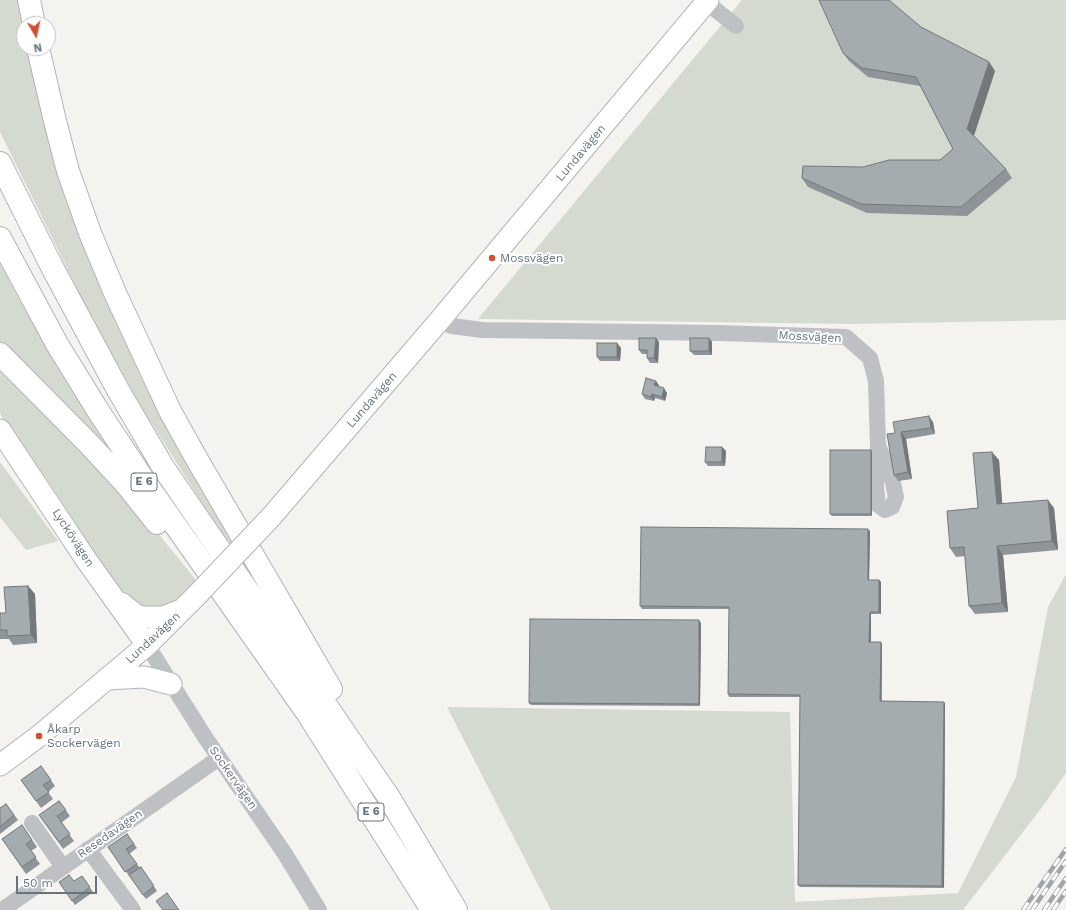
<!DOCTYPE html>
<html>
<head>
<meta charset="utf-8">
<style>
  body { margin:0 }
  #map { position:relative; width:1066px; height:910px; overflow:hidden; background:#f4f3f0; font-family:"Work Sans",sans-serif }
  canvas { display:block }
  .north { position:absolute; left:16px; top:16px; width:40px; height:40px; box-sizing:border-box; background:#fff; border:1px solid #c1c7cb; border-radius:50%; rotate:171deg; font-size:11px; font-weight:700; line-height:16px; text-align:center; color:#65747e }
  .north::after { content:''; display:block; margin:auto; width:14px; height:18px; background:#d44e2f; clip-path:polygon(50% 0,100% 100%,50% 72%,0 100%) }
  .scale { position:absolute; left:16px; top:876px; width:81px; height:18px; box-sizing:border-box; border:2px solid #65747e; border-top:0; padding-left:5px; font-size:12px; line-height:14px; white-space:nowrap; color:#65747e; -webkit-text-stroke:3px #fff; paint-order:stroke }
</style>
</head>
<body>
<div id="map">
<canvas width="1066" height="910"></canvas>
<div class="north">N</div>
<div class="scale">50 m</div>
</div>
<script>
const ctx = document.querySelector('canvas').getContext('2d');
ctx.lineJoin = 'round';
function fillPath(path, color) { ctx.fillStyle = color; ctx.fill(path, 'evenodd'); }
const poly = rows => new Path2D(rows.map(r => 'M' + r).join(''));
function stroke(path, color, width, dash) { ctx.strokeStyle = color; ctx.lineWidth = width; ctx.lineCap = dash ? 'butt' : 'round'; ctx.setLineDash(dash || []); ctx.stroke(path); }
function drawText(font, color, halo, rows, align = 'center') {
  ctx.font = font + ' "Work Sans",sans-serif'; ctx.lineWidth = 4; ctx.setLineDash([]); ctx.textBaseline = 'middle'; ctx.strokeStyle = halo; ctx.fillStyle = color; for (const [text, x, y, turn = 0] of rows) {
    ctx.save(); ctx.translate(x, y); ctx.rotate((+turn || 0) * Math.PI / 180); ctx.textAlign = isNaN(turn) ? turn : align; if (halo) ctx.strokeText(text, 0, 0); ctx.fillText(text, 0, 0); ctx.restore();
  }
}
fillPath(poly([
  [0,0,19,0,24,30,24,48,28,48,55,152,287,624,214,522,142,408,88,311,0,132],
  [742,0,1066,0,1066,320,852,324,478,319],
  [0,263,21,303,121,467,0,345],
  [0,366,119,485,196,580,173,603,158,608,135,606,121,593,46,478,0,414],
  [0,462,58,541,26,550,0,517],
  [1066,574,1066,773,1043,806,963,910,551,910,447,707,790,712,795,902,958,893,1016,777,1048,607]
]), '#d5dad1');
const major = poly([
  [0,430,85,558,147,645],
  [271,517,439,321,708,0],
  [121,603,136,615,143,617,163,617,181,610],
  [107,679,144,677,171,684],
  [0,765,39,736,147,645,197,595]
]);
const highway = poly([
  [29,0,34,24],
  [38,48,55,121,68,171,90,233,115,293,170,411,195,456,331,689],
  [0,163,52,267,118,390,163,467,388,796,456,910],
  [0,238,57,344,97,409,145,482,308,714,432,910],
  [0,354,90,445,126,484,157,523]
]);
stroke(major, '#b1b5b8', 23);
stroke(highway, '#b0b4b6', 24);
stroke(poly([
  [706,2,736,26],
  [439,321,452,326,482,330,719,333,846,337,870,358,876,381,878,446,876,488,878,505,885,510,892,507,896,497,891,473,878,446],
  [147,645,205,737,285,854,319,910],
  [32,823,63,867],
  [88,849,133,910],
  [2,910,219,758]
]), '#bdc1c4', 16);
stroke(major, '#fff', 21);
stroke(highway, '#fff', 22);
const rail = poly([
  [1023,910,1066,849],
  [1032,910,1066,861],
  [1044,910,1066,878],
  [1053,910,1066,891]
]);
stroke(rail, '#9fa5a9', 4.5);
stroke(rail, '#fff', 3, [9]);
const majorBridge = poly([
  [197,595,271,517]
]);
stroke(majorBridge, '#b1b5b8', 23, []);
stroke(majorBridge, '#fff', 21);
fillPath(poly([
  [921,27,989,62,995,71,974,136,1006,169,1012,178,967,216,867,213,808,187,802,178,863,167,940,160,953,149,920,86,868,77,849,61,843,53],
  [656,338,659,342,658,363,650,363,647,358,647,354,642,354,639,350],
  [709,338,712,342,712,355,694,355,690,351],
  [617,343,621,348,620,361,600,361,597,357],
  [659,385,658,386,667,393,665,401,655,398,654,401,645,399,642,394],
  [933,422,935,434,906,439,912,479,898,481,894,475,895,433],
  [722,447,726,451,725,466,708,466,705,462],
  [872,452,872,516,832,516,830,514],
  [999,460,1002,504,1054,508,1058,550,1003,555,1008,612,975,614,969,606,965,556,956,557,950,548,978,508],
  [870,531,869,580,879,580,881,582,881,614,871,614,871,642,882,644,882,701,944,702,945,704,944,888,800,887,798,885,800,697,729,697,728,694,729,609,642,609,640,606],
  [28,586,35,594,37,643,13,645,9,639,0,639,0,613,6,613],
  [701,623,700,706,531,705,529,703],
  [41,766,55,786,48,792,53,799,41,808,21,780],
  [59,801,70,816,61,823,74,841,63,849,39,815],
  [6,804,18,820,0,834,0,808],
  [22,825,37,847,31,851,40,864,26,874,2,839],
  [127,834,137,848,129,854,140,868,141,867,157,891,146,899,108,847],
  [82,876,93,892,75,905,59,882,74,881]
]), '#8e9497');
fillPath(poly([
  [989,62,995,71,973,138,967,129],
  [656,338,659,342,658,363,654,358],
  [709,338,712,342,712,355,709,351],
  [617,343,621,348,620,361,617,357],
  [656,381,659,385,657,390,654,385],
  [664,388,667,393,665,401,662,397],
  [652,394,655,398,654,401,651,397],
  [929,416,933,422,935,434,931,428],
  [901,432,906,439,912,479,908,472],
  [722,447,726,451,725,466,722,462],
  [871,450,872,452,872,516,871,514],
  [992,452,999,460,1003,513,997,504],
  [1048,500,1054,508,1058,550,1052,541],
  [868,529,870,531,869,582,868,580],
  [997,546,1003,555,1008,612,1002,603],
  [879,580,881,582,881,614,879,612],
  [28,586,35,594,37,643,31,635],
  [870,612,871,614,871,644,869,642],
  [699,620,701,623,700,706,699,704],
  [881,642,882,644,881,704,880,701],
  [944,702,945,704,944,888,942,886]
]), '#74787b');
const building = poly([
  [819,0,889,0,921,27,989,62,967,129,1006,169,961,207,861,204,802,178,803,166,863,167,889,160,940,160,953,149,916,77,862,68,843,53,819,0],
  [639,338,656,338,654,358,647,358,647,350,639,350,639,338],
  [690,338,709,338,709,351,690,351,690,338],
  [597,343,617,343,617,357,597,357,597,343],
  [646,378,656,381,654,385,664,388,662,397,652,394,651,397,642,394,646,378],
  [929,416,931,428,901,432,908,472,894,475,887,434,895,433,893,422,929,416],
  [706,447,722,447,722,462,705,462,706,447],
  [830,450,871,450,871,514,830,514,830,450],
  [992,452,997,504,1048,500,1052,541,997,546,1002,603,969,606,964,547,950,548,947,511,978,508,973,453,992,452],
  [641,527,868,529,868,580,879,580,879,612,870,612,869,642,881,642,880,701,944,702,942,886,798,885,800,695,728,694,729,607,640,606,641,527],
  [28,586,31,635,7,636,7,630,0,630,0,613,6,613,4,587,28,586],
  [530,619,699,620,699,704,529,703,530,619],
  [41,766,51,780,43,785,49,792,36,801,21,780,41,766],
  [59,801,66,810,57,816,70,834,59,842,39,815,59,801],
  [6,804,14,815,0,827,0,808,6,804],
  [22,825,32,840,26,844,36,857,22,867,2,839,22,825],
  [127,834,134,844,126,849,137,864,125,872,108,847,127,834],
  [141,867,154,886,143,895,129,875,141,867],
  [69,875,74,881,82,876,90,887,72,901,59,882,69,875],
  [167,893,179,910,163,910,156,901,167,893]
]);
fillPath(building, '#a5acb0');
stroke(building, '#74787b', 1);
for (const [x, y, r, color] of [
  [492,258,4,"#d44e2f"],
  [39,736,4,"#d44e2f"]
]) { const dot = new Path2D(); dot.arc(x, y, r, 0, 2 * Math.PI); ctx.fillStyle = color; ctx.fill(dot); stroke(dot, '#fff', 1.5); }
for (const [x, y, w] of [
  [144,482,26],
  [371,812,26]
]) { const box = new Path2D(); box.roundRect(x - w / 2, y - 9, w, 18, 3); ctx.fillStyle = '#fff'; ctx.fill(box); stroke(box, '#65747e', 1); }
drawText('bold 11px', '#65747e', null, [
  ["E 6",144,482],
  ["E 6",371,812]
]);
drawText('12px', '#65747e', '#fff', [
  ["Lundavägen",581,153,-50],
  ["Mossvägen",810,337,3],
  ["Lundavägen",372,400,-49],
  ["Lyckövägen",73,538,57],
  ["Lundavägen",153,638,-43],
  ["Sockervägen",233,778,55],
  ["Resedavägen",110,834,-35]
]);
drawText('12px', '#65747e', '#fff', [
  ["Mossvägen",500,258],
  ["Åkarp",47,729],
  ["Sockervägen",47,743]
], 'left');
</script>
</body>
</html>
